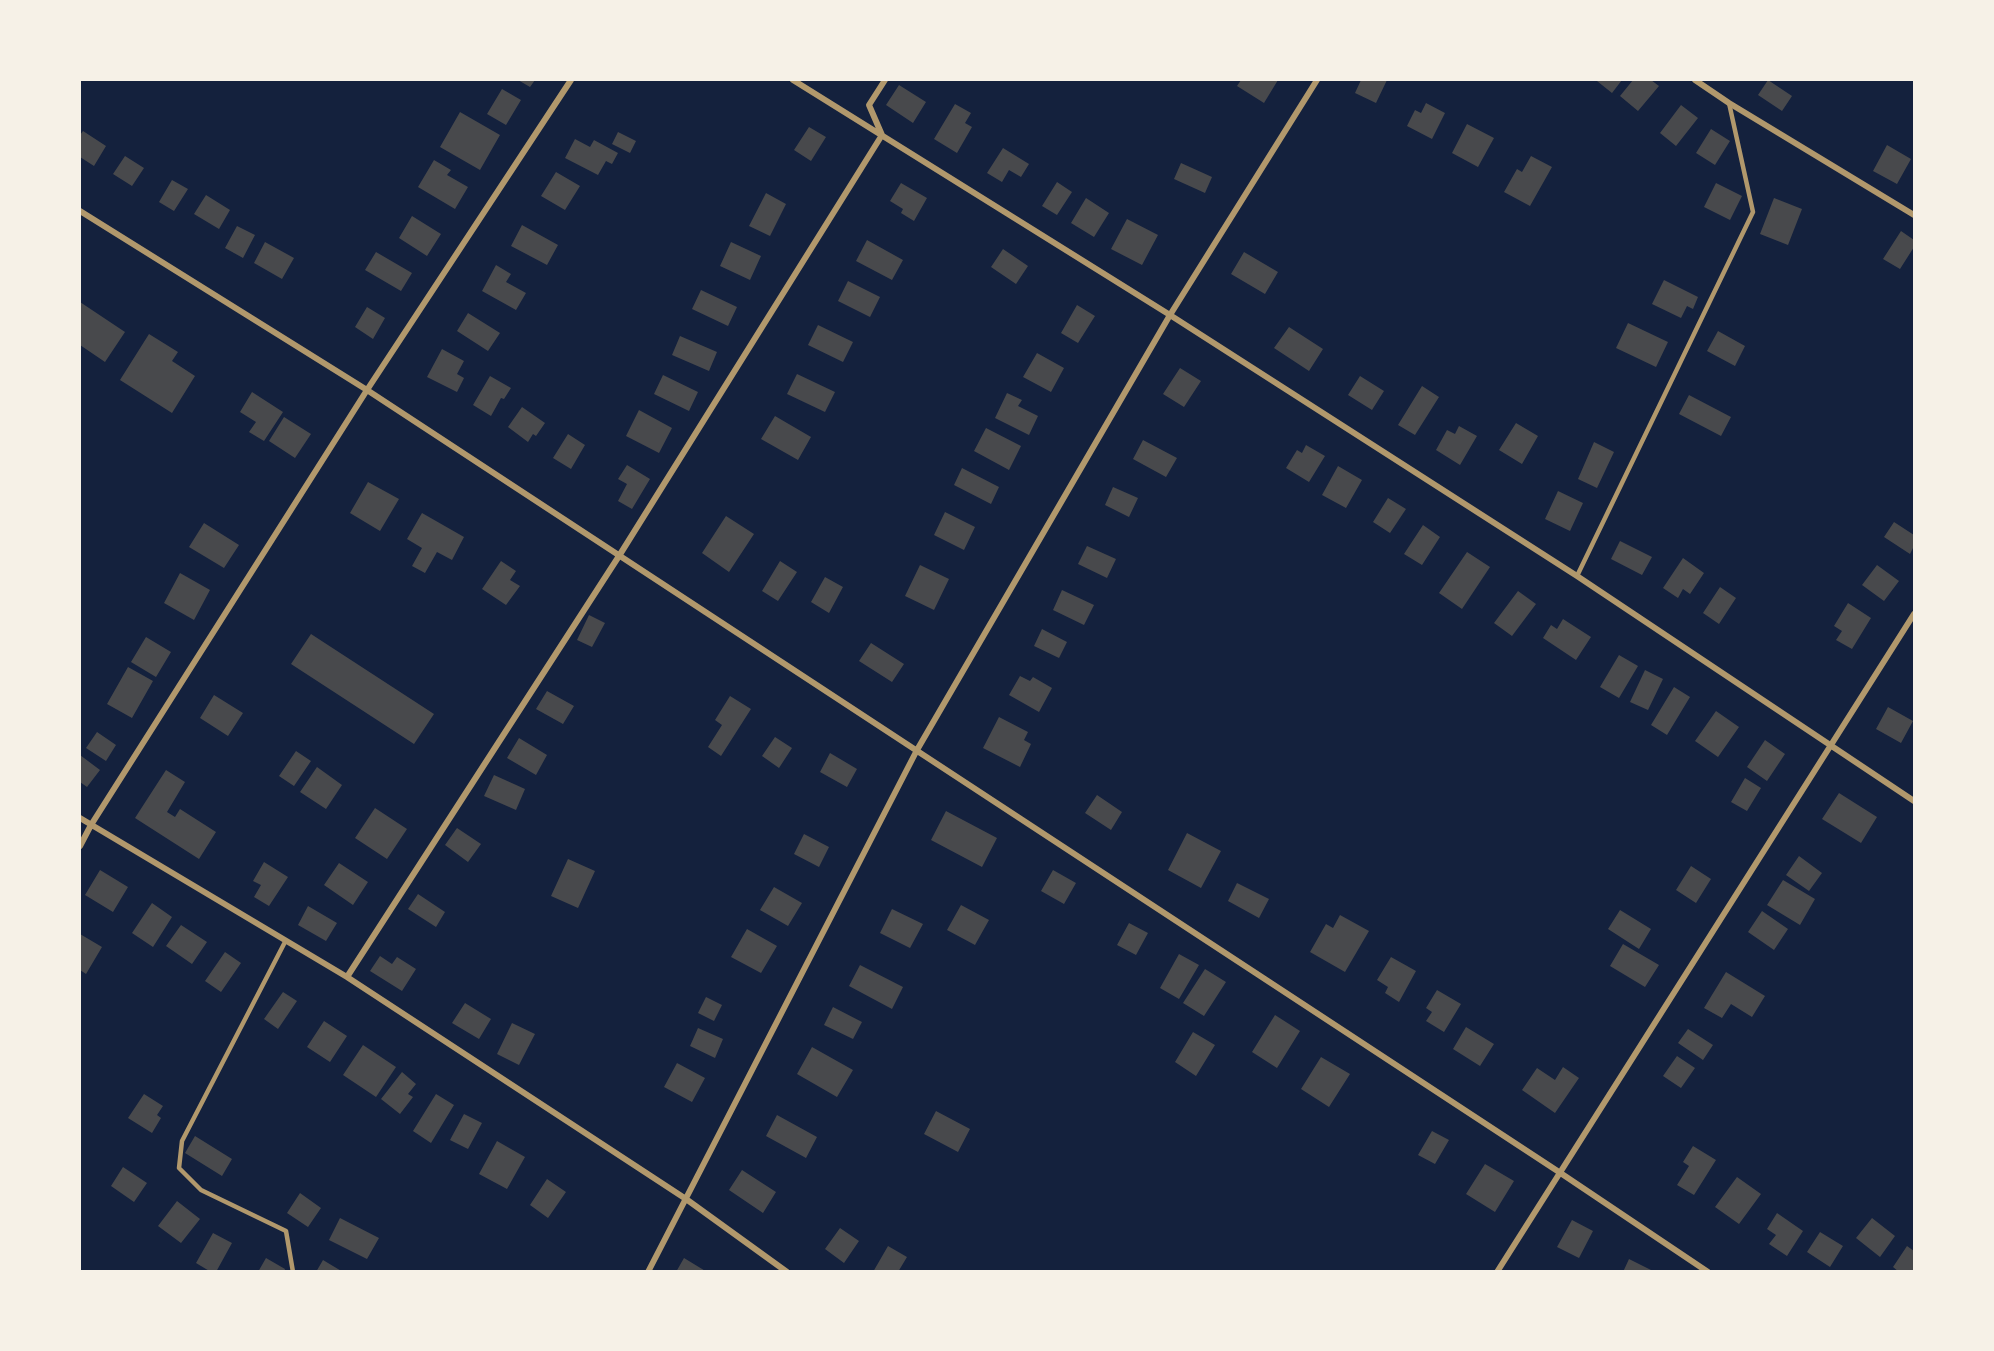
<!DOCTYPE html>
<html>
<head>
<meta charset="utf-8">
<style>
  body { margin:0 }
  #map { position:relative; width:1994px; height:1351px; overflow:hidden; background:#14213d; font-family:"Fira Sans",sans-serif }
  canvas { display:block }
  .frame { position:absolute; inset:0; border:81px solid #f6f1e7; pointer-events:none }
</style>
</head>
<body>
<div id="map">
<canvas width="1994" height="1351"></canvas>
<div class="frame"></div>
</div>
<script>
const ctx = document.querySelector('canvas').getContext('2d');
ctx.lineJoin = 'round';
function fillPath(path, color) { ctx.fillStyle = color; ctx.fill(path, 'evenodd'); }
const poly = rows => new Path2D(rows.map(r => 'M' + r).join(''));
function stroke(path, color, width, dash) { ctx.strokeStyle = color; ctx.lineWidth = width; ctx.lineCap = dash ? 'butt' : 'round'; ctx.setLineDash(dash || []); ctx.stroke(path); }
fillPath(poly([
  [518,80,535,80,530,87],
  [1241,80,1278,80,1264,103,1237,86],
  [1361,80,1387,80,1376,103,1355,93],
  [1598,80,1622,80,1612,93,1597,81],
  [1633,80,1651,80,1659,86,1638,111,1620,96],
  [1768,80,1792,96,1782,111,1758,95],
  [899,85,926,102,913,123,886,105],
  [502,89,521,100,506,125,487,114],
  [1426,103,1445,113,1432,139,1407,126,1415,110,1421,113],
  [955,104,971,113,965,123,972,127,957,153,934,139],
  [1681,105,1698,118,1676,146,1660,133],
  [460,112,500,135,480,170,440,147],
  [1467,124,1494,138,1478,167,1452,153],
  [809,127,826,137,811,161,794,150],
  [1711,129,1730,141,1715,165,1696,153],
  [83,131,106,146,94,166,80,157,80,135],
  [618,132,636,141,630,153,612,144],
  [575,139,590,147,594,140,618,153,612,164,606,161,598,175,565,158],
  [1887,145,1911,159,1897,184,1873,171],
  [1003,148,1029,164,1021,177,1009,170,1002,182,987,173],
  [125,156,144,168,132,186,113,174],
  [1531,156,1552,167,1530,206,1504,192,1517,169,1522,172],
  [434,160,451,170,447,175,468,187,455,209,418,187],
  [1181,163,1212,177,1205,193,1174,179],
  [556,172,580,186,565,210,541,196],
  [172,180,188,189,174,211,159,202],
  [1057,182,1072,192,1057,215,1042,206],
  [901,183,927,198,914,221,901,213,903,209,890,201],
  [1716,183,1742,196,1730,220,1704,207],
  [766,193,786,204,770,236,749,226],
  [206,195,230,210,219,229,194,214],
  [1086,198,1109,213,1094,237,1071,223],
  [1774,198,1802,209,1788,245,1760,234],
  [412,216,441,234,427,256,399,238],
  [1127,219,1158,235,1142,265,1111,249],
  [522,225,558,245,547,265,511,246],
  [237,226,255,235,243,258,225,248],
  [1901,231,1914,240,1914,247,1900,269,1883,259],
  [867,240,903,260,892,280,856,261],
  [265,242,294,258,282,279,254,263],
  [731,242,761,256,750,280,720,266],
  [1003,249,1028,266,1016,284,991,267],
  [376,252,412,273,401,291,365,270],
  [1244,252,1278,272,1265,294,1231,274],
  [496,265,511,274,506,282,526,293,516,310,482,291],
  [1664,280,1698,297,1693,309,1687,306,1681,318,1652,304],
  [848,281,880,297,870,317,838,301],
  [701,290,737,307,728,326,692,309],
  [80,302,125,332,105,362,80,345],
  [1077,305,1095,316,1078,343,1061,333],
  [367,307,385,318,373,339,355,327],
  [468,313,500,333,488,351,457,331],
  [1628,323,1668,342,1656,367,1616,348],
  [818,325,853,342,843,362,808,345],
  [1289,327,1323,349,1309,371,1274,348],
  [1718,331,1745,346,1735,366,1707,351],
  [149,334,178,352,172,361,195,376,172,413,120,380],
  [680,336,717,352,709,371,672,355],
  [442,349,464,361,457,374,464,378,457,392,427,377],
  [1037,353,1064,368,1051,392,1023,377],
  [1180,368,1201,381,1184,407,1163,394],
  [797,374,835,392,825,412,787,394],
  [663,375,698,392,689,411,654,394],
  [490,376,511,388,504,399,501,398,491,416,473,405],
  [1360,376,1384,391,1372,410,1348,395],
  [1422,386,1439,397,1415,435,1398,425],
  [252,392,283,412,264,441,249,432,256,422,240,412],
  [1007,393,1022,400,1018,406,1038,416,1029,435,995,418],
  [1689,395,1731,417,1721,436,1679,414],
  [522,407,545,423,536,436,533,434,528,442,508,427],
  [639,410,672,428,659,453,626,436],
  [775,416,811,437,798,460,761,439],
  [284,417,311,434,295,458,269,441],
  [1516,423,1538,436,1522,464,1499,450],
  [1459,426,1477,436,1460,465,1436,450,1447,430,1455,434],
  [986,428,1021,446,1009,470,974,451],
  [568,434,585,445,571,469,553,458],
  [1143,440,1177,458,1166,477,1133,459],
  [1594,442,1614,452,1597,488,1578,479],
  [1306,445,1325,456,1309,482,1286,468,1297,450,1302,453],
  [627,465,650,479,632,509,618,501,627,484,618,479],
  [1338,466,1362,480,1346,508,1322,495],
  [962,468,999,487,991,504,954,485],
  [368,482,399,499,380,531,350,513],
  [1113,487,1138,498,1129,517,1105,505],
  [1558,491,1583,503,1570,531,1545,519],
  [1388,498,1406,509,1390,533,1373,522],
  [945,512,975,527,964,550,934,535],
  [422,513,464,537,452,560,437,552,425,573,412,566,422,548,407,539],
  [726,516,754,534,729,572,702,553],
  [1894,522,1914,535,1914,546,1910,554,1884,537],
  [204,523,239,545,224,568,189,547],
  [1423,525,1440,537,1422,565,1404,554],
  [1620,541,1652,557,1642,575,1611,559],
  [1087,546,1116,559,1107,578,1078,564],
  [1467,552,1490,567,1462,609,1439,593],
  [1683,558,1704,573,1690,594,1683,589,1678,598,1663,588],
  [501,561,516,571,510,580,520,586,506,605,482,589],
  [780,561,797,572,778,601,762,591],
  [920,565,949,579,934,610,905,596],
  [1877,565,1899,581,1884,601,1862,585],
  [180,573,210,590,194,620,164,603],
  [825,577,843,587,829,613,811,602],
  [1720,587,1736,598,1719,624,1703,613],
  [1062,590,1094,605,1084,625,1053,610],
  [1518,591,1536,604,1512,636,1494,623],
  [1848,603,1871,618,1852,649,1836,640,1842,631,1834,626],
  [589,615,605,623,592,647,577,640],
  [1563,619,1591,637,1576,660,1543,638,1551,625,1557,629],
  [1042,629,1067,642,1059,658,1034,646],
  [311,634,434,714,414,744,291,664],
  [146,637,171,652,156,677,131,662],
  [871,643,904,664,892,682,859,661],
  [1619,655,1638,666,1619,698,1600,687],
  [128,667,153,681,132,718,107,704],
  [1645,670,1663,679,1648,710,1630,702],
  [1020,676,1030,681,1033,677,1052,688,1039,712,1009,695],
  [1674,687,1690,697,1667,735,1651,725],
  [547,691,574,706,563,724,536,709],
  [214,695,243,713,228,736,200,718],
  [730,696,751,709,721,756,708,747,722,725,715,720],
  [1888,707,1913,721,1901,743,1876,729],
  [1716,711,1739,727,1718,757,1695,741],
  [999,717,1028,732,1024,740,1031,744,1020,767,983,748],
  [97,732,116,745,106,761,86,748],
  [775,737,792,748,779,768,762,756],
  [519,738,547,755,536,775,507,758],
  [1765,740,1785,754,1767,781,1747,767],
  [296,751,311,761,294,786,279,776],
  [830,753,857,769,847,787,820,772],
  [80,755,100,770,87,787,80,782],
  [317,767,342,785,326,809,300,792],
  [166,770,185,782,167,812,175,817,180,809,216,832,199,859,135,818],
  [494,775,525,789,516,810,484,796],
  [1745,778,1761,788,1747,811,1731,802],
  [1839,793,1877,817,1861,843,1822,819],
  [1097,795,1122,812,1111,830,1085,813],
  [375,808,407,829,387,859,355,838],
  [946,811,997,838,982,867,931,840],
  [457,828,481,844,468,862,445,845],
  [1187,833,1221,851,1201,888,1168,870],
  [804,834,829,847,819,867,794,854],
  [1799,856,1822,873,1809,891,1786,875],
  [568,859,595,871,578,908,551,896],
  [264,862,288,877,269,906,254,897,261,885,253,881],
  [339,863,368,882,353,905,324,885],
  [1691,866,1711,879,1696,903,1676,890],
  [100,870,128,887,113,912,85,895],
  [1053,870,1076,883,1064,904,1041,891],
  [1783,880,1815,899,1800,925,1767,905],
  [1237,883,1269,899,1259,918,1228,901],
  [774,887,802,903,788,926,760,910],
  [418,894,445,912,436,927,408,909],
  [152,903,172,917,153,947,132,933],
  [961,905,989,920,975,945,947,930],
  [308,906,337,923,326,941,298,925],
  [892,909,923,924,910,948,880,933],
  [1620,910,1651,929,1639,949,1608,929],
  [1762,911,1788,929,1774,950,1748,932],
  [1340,915,1369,931,1345,972,1310,952,1326,924,1333,928],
  [1129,923,1148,933,1136,955,1117,945],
  [181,925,207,942,192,964,166,946],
  [747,929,777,946,761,973,731,957],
  [80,934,102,947,86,974,80,970],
  [1623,944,1659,965,1645,987,1610,966],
  [225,952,241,963,221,992,205,981],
  [1179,954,1199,965,1179,999,1160,988],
  [380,956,392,964,397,957,416,969,402,991,370,971],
  [1391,957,1416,971,1399,1002,1385,993,1388,987,1377,980],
  [860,965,903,987,892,1009,849,986],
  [1205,969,1226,982,1204,1016,1183,1003],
  [1726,972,1765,996,1752,1017,1731,1004,1722,1018,1704,1008],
  [1437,990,1461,1004,1444,1032,1426,1021,1432,1012,1426,1008],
  [283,992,297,1001,278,1029,264,1019],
  [706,997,722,1005,714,1021,698,1013],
  [465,1003,491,1019,479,1039,452,1023],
  [833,1007,862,1022,853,1039,824,1025],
  [1275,1015,1300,1031,1277,1068,1252,1052],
  [324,1021,347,1036,330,1062,307,1047],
  [512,1023,535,1034,519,1065,497,1054],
  [1466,1027,1494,1044,1480,1066,1453,1049],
  [698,1028,723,1039,715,1058,690,1046],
  [1688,1029,1713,1045,1703,1060,1678,1043],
  [1193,1032,1215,1045,1196,1076,1175,1062],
  [363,1045,396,1067,376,1097,343,1075],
  [812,1047,853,1070,837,1097,797,1074],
  [1677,1056,1695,1068,1681,1088,1663,1076],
  [1321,1057,1350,1074,1329,1107,1301,1089],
  [677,1063,705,1078,692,1102,664,1087],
  [1563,1067,1579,1078,1555,1113,1522,1090,1537,1068,1555,1080],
  [402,1072,416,1084,408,1094,413,1097,400,1114,381,1099],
  [144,1094,163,1106,157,1115,161,1118,152,1133,128,1118],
  [436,1094,454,1105,431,1143,413,1131],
  [936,1111,970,1129,958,1152,924,1134],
  [464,1114,482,1123,468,1149,450,1140],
  [777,1115,817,1137,806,1158,766,1136],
  [1432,1131,1449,1140,1435,1164,1418,1155],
  [195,1136,232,1159,222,1176,185,1153],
  [497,1141,525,1157,507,1189,479,1174],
  [1693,1146,1716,1160,1694,1195,1677,1185,1689,1166,1683,1162],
  [1485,1164,1514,1181,1495,1212,1466,1194],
  [123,1167,147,1183,134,1202,111,1186],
  [742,1170,776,1192,763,1213,729,1190],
  [1737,1177,1761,1194,1739,1224,1715,1207],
  [547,1179,566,1192,548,1218,530,1205],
  [300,1193,321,1208,308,1227,287,1213],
  [177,1201,200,1219,181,1243,158,1226],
  [1777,1213,1803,1231,1787,1256,1769,1244,1776,1235,1767,1229],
  [340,1218,379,1238,367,1259,329,1240],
  [1872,1218,1895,1236,1880,1257,1856,1238],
  [1572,1220,1593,1231,1579,1258,1557,1247],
  [840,1228,859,1241,844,1263,825,1249],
  [1820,1232,1843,1246,1830,1267,1807,1252],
  [213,1233,232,1243,216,1272,211,1272,196,1263],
  [888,1246,907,1257,898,1272,873,1272],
  [1907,1246,1914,1251,1914,1272,1899,1272,1893,1267],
  [266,1258,285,1269,284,1272,258,1272],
  [684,1258,707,1272,676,1272],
  [1629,1259,1655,1272,1623,1272],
  [323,1260,343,1272,316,1272]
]), '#48494c');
stroke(poly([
  [1577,576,1753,212,1729,103],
  [285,942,182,1141,179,1168,201,1190,286,1231,293,1272]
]), '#b1986c', 4.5);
stroke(poly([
  [793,80,1170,315,1577,576,1914,801],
  [1695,80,1729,103,1914,215],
  [80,211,367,390,1559,1172,1708,1272],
  [80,818,347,977,686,1199,787,1272],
  [80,846,91,825,367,390,571,80],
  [347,977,619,556,882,135,869,105,885,80],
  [648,1272,917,750,1170,315,1317,80],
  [1497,1272,1914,614]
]), '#b1986c', 6);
</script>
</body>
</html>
